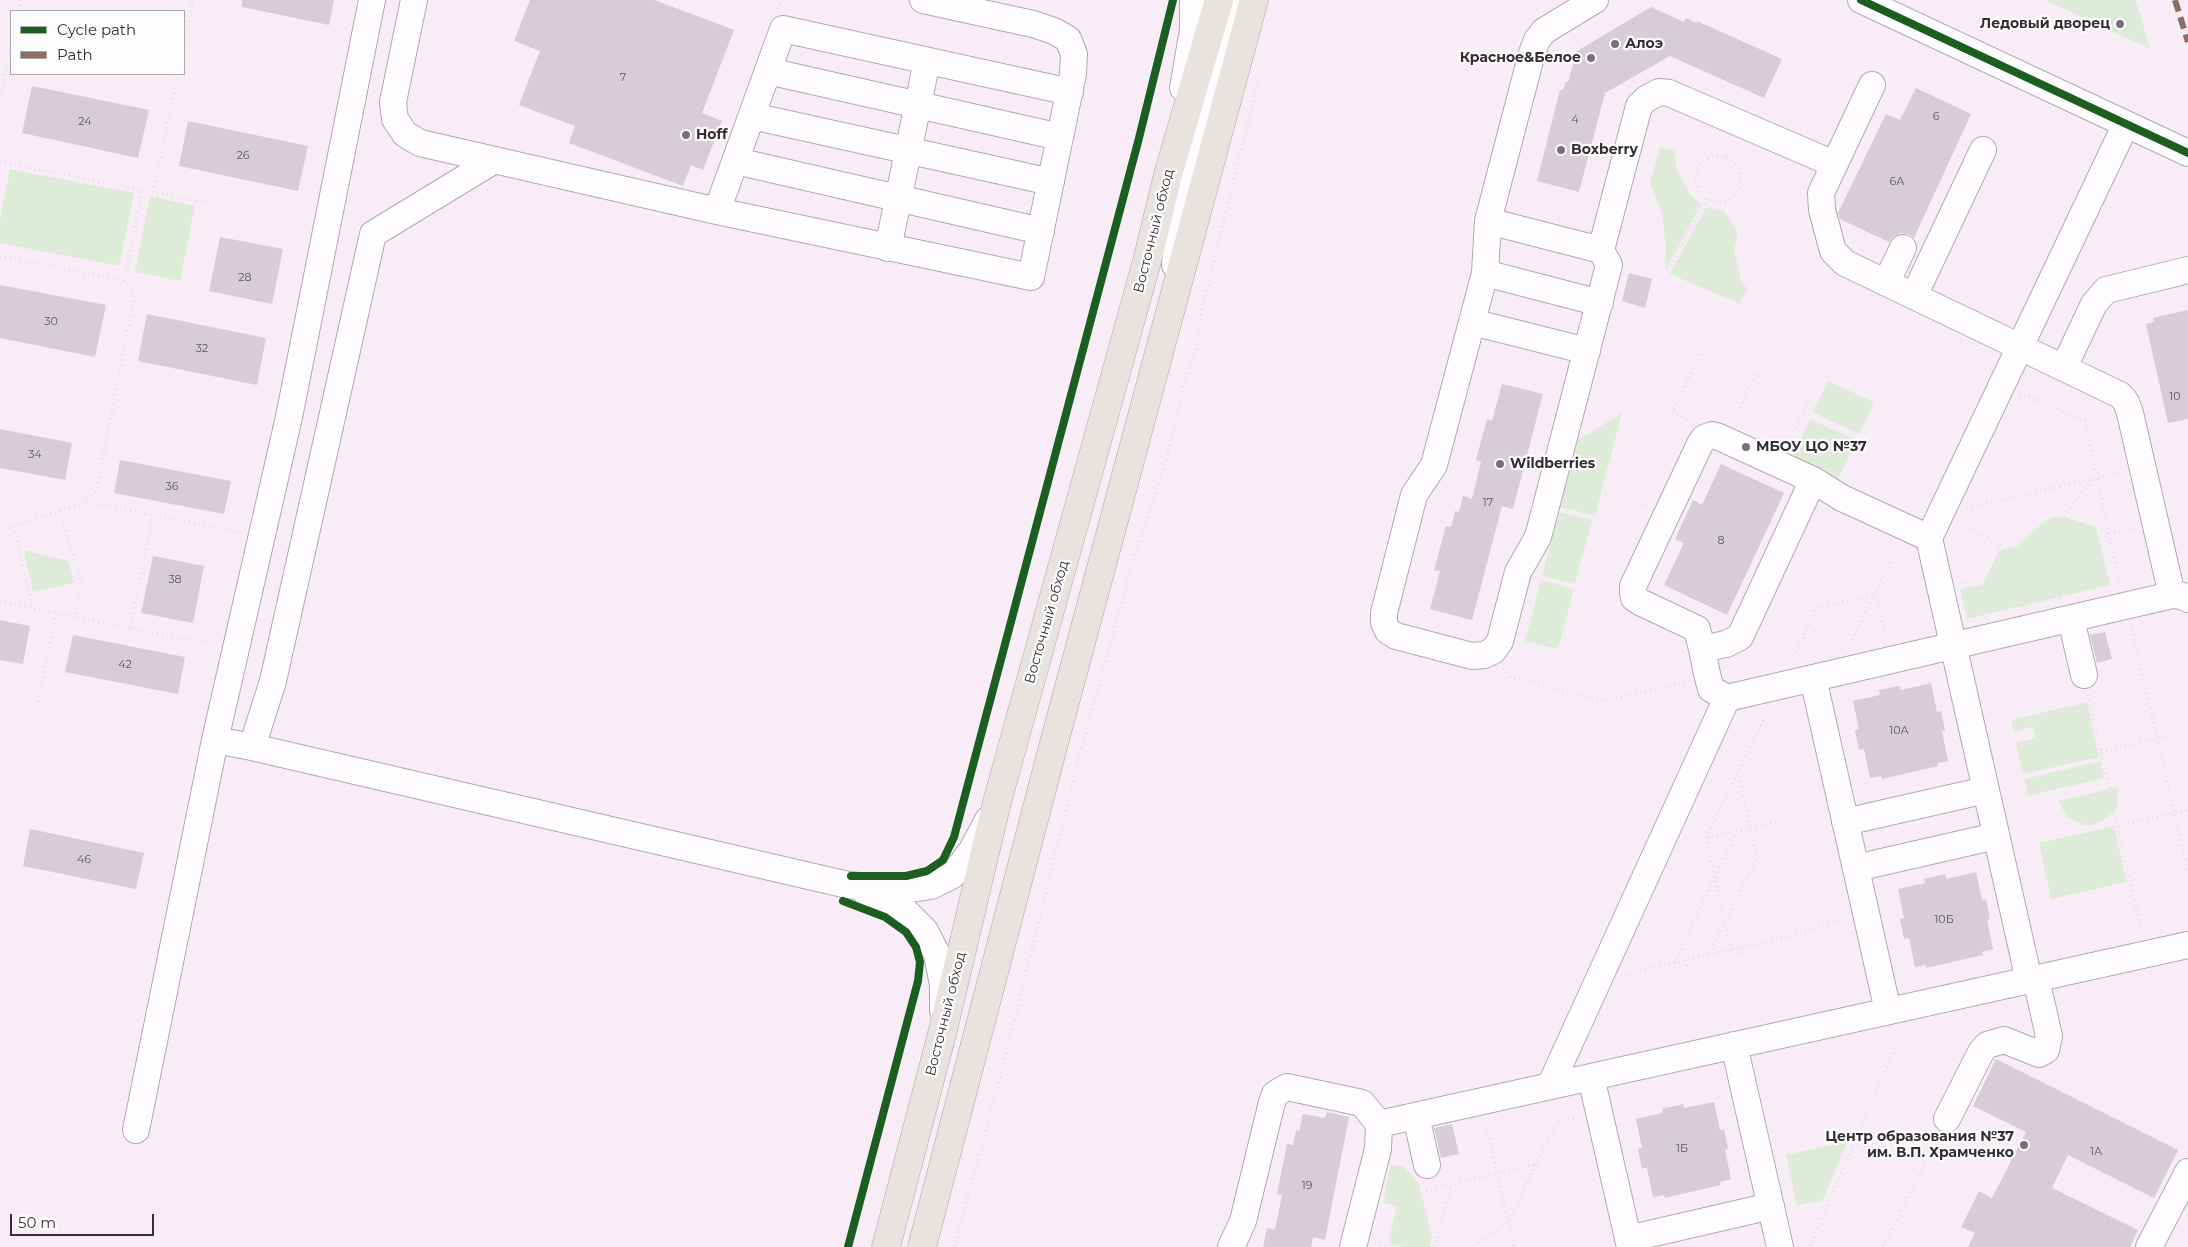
<!DOCTYPE html>
<html>
<head>
<meta charset="utf-8">
<style>
  body { margin:0 }
  #map { position:relative; width:2188px; height:1247px; overflow:hidden; background:#f8ecf6; font-family:Montserrat,sans-serif }
  canvas { display:block }
  .legend { position:absolute; left:10px; top:10px; width:175px; height:65px; box-sizing:border-box; background:#fcfcfc; border:1px solid #aca9ac; margin:0; padding:6px 9px; list-style:none; font-size:15px; color:#352d34 }
  .legend li { display:flex; align-items:center; gap:10px; height:25px }
  .legend b { width:25px; border:1px solid #aca9ac }
  .scale { position:absolute; left:10px; top:1214px; width:144px; height:22px; box-sizing:border-box; border:2px solid #352d34; border-top:0; padding-left:6px; font-size:15px; line-height:18px; white-space:nowrap; color:#352d34; -webkit-text-stroke:4px #fcfcfc; paint-order:stroke }
</style>
</head>
<body>
<div id="map">
<canvas width="2188" height="1247"></canvas>
<ul class="legend">
<li><b style="height:6px;background:#1b5e20"></b>Cycle path</li>
<li><b style="height:6px;background:#8d6e63"></b>Path</li>
</ul>
<div class="scale">50 m</div>
</div>
<script>
const ctx = document.querySelector('canvas').getContext('2d');
ctx.lineJoin = 'round';
function fillPath(path, color) { ctx.fillStyle = color; ctx.fill(path, 'evenodd'); }
const poly = rows => new Path2D(rows.map(r => 'M' + r).join(''));
function stroke(path, color, width, dash) { ctx.strokeStyle = color; ctx.lineWidth = width; ctx.lineCap = dash ? 'butt' : 'round'; ctx.setLineDash(dash || []); ctx.stroke(path); }
function drawText(font, color, halo, rows, align = 'center') {
  ctx.font = font + ' Montserrat,sans-serif'; ctx.lineWidth = 4.5; ctx.setLineDash([]); ctx.textBaseline = 'middle'; ctx.strokeStyle = halo; ctx.fillStyle = color; for (const [text, x, y, turn = 0] of rows) {
    ctx.save(); ctx.translate(x, y); ctx.rotate((+turn || 0) * Math.PI / 180); ctx.textAlign = isNaN(turn) ? turn : align; if (halo) ctx.strokeText(text, 0, 0); ctx.fillText(text, 0, 0); ctx.restore();
  }
}
fillPath(poly([
  [2045,0,2136,0,2150,49],
  [1660,147,1674,150,1677,169,1690,194,1701,204,1665,271,1666,246,1662,214,1650,182],
  [10,169,134,193,119,266,0,243,0,219],
  [150,196,195,206,180,281,135,272],
  [1706,207,1724,210,1738,233,1734,250,1741,279,1747,290,1740,304,1670,274],
  [1828,381,1874,402,1859,434,1813,412],
  [1622,413,1595,516,1560,507,1578,440],
  [1810,419,1856,440,1837,481,1791,460],
  [1559,512,1592,520,1575,584,1542,576],
  [2055,517,2064,517,2096,527,2110,585,1967,619,1960,589,1983,584,1999,550,2017,546,2044,522],
  [24,550,68,561,74,583,33,592],
  [1541,580,1574,589,1558,649,1525,641],
  [2087,702,2099,757,2023,774,2016,743,2036,738,2033,727,2014,732,2011,720],
  [2100,761,2104,778,2028,796,2025,779],
  [2118,787,2117,804,2114,811,2108,817,2093,825,2084,825,2067,817,2058,801],
  [2114,826,2127,882,2051,899,2039,843],
  [1848,1141,1823,1200,1797,1206,1786,1155],
  [1391,1164,1404,1167,1419,1184,1432,1236,1430,1247,1404,1247,1388,1243,1397,1206,1384,1203,1386,1195,1384,1194]
]), '#dfebd9');
fillPath(poly([
  [242,0,334,0,329,25,242,7],
  [530,0,654,0,734,30,702,113,722,121,703,170,691,165,683,186,569,143,575,126,519,105,540,51,514,41],
  [1651,7,1684,22,1686,18,1696,23,1697,21,1782,59,1764,98,1670,56,1605,93,1579,192,1537,181,1560,90,1563,90,1566,81,1568,82,1577,51],
  [32,86,149,110,138,158,22,133],
  [1916,88,1971,114,1914,238,1909,234,1901,233,1894,236,1889,242,1840,219,1838,213,1886,114,1900,120],
  [188,121,308,146,298,191,179,166],
  [220,237,283,249,272,304,209,291],
  [1629,273,1652,279,1645,308,1622,301],
  [0,285,106,305,95,357,0,338],
  [2188,310,2188,419,2168,423,2146,324,2154,322,2153,318],
  [147,314,266,338,257,385,138,361],
  [1502,384,1543,394,1513,509,1502,506,1472,620,1430,609,1440,571,1434,570,1446,526,1451,527,1455,511,1459,512,1463,496,1472,499,1481,462,1476,460,1487,419,1492,421],
  [0,429,72,443,65,480,0,468],
  [120,460,231,481,224,514,114,493],
  [1721,464,1784,493,1727,615,1664,585,1684,543,1675,539,1693,500,1702,505],
  [153,556,204,566,193,623,141,613],
  [0,620,30,626,23,664,0,660],
  [2105,632,2112,659,2097,663,2090,635],
  [73,635,185,657,178,694,65,672],
  [1931,683,1937,712,1941,711,1945,731,1942,731,1948,761,1937,763,1938,766,1882,779,1881,776,1870,778,1864,749,1859,750,1855,730,1859,729,1853,701,1880,695,1879,690,1900,686,1901,690],
  [30,829,144,853,136,889,23,866],
  [1976,872,1982,900,1986,899,1990,919,1987,920,1993,949,1982,952,1983,955,1926,968,1926,965,1915,967,1909,938,1904,939,1900,919,1904,918,1898,889,1925,883,1924,879,1945,874,1946,879],
  [1996,1059,2178,1150,2154,1198,2068,1155,2052,1188,2138,1230,2130,1247,1968,1247,1975,1233,1961,1227,1979,1191,1992,1198,2026,1132,1973,1106],
  [1714,1102,1720,1130,1724,1129,1728,1149,1725,1150,1731,1179,1720,1182,1721,1185,1665,1198,1664,1195,1653,1197,1647,1168,1642,1168,1638,1149,1642,1148,1636,1119,1663,1113,1662,1109,1683,1104,1684,1108],
  [1327,1112,1349,1117,1325,1240,1313,1237,1311,1247,1263,1247,1267,1228,1275,1230,1282,1195,1277,1194,1287,1144,1293,1145,1296,1130,1299,1131,1303,1114,1325,1118],
  [1452,1124,1459,1154,1441,1158,1434,1128]
]), '#d6cdd6');
const minor = poly([
  [414,0,393,102,395,119,405,134,420,143,717,211,1031,277,1073,74,1074,54,1068,39,1054,31,1033,24,923,0],
  [1861,0,2188,153],
  [768,71,1060,137],
  [1872,85,1821,193,1822,210,1833,251,1845,263,2120,395,2126,402,2130,413,2172,595],
  [1183,88,1193,30,1193,0],
  [752,116,1051,182],
  [736,161,1041,231],
  [717,211,783,29,1070,92],
  [1488,221,1601,250,1609,265,1538,537,1518,572,1500,641,1493,651,1484,655,1472,656,1396,636,1388,631,1384,623,1384,613,1414,495,1434,465,1485,273,1488,221,1532,53,1537,40,1544,31,1595,0],
  [888,248,927,61],
  [1601,250,1639,106,1646,99,1659,92,1669,93,1834,164],
  [1175,265,1180,208,1215,80,1233,0],
  [1485,273,1600,303],
  [1886,283,1903,248],
  [1914,296,1983,150],
  [1472,322,1587,351],
  [2064,367,2094,304,2106,290,2188,270],
  [1813,480,1842,498,1929,538],
  [2071,619,2084,675],
  [1702,649,1726,644,1740,637,1813,480,1719,437,1712,435,1704,438,1700,444,1633,586,1633,592,1634,598,1640,602,1697,629,1702,649,1707,674,1711,689,1727,698],
  [1813,678,1888,1011],
  [215,740,289,417,372,0],
  [252,747,273,681,373,234,493,161],
  [1845,822,1986,790],
  [1856,868,1996,836],
  [867,894,905,911,925,931,937,954,943,985,943,1011],
  [2029,980,1929,538,2126,124],
  [1734,1045,1780,1247],
  [1591,1077,1630,1247],
  [1550,1086,1727,698,2172,595,2183,596,2188,599],
  [1416,1116,1427,1165],
  [1947,1119,1981,1052,1987,1045,2004,1040,2039,1054,2046,1050,2049,1036,2036,979],
  [136,1130,215,740,252,747,848,885,904,890,931,886,953,875,972,850,988,820],
  [1628,1239,1771,1206],
  [1231,1247,1243,1221,1272,1102,1275,1094,1287,1087,1362,1103,1379,1124,2188,945],
  [1353,1247,1378,1149,1379,1124],
  [2149,1247,2188,1172]
]);
const major = poly([
  [886,1247,943,1030,997,802,1147,261,1169,171,1219,0],
  [922,1247,1054,743,1254,0]
]);
stroke(minor, '#b2a9b1', 28);
stroke(major, '#ada39e', 29);
stroke(poly([
  [778,9,781,0],
  [19,11,21,0],
  [184,46,193,0],
  [0,100,11,46],
  '1695 179a23 23 0 1 1 46 0a23 23 0 1 1-46 0Z',
  [1726,157,1732,144],
  [0,162,209,203],
  [153,192,178,74],
  [0,256,124,281,132,288,134,299,96,491,89,498,77,505,0,530],
  [1668,270,1707,198],
  [124,281,142,190],
  [2020,393,2085,421,2120,586],
  [1734,421,1756,373],
  [1691,422,1672,413,1703,348],
  [1787,446,1810,397],
  [2092,480,2058,523,2055,532,2055,542,2061,552,2068,554,2080,552,2109,534,2136,528],
  [1637,501,1648,506],
  [86,502,241,532],
  [1967,508,2122,472],
  [60,511,81,584,75,617],
  [1961,523,2004,548,2005,552],
  [14,526,32,608],
  [1961,582,1965,581,1974,620],
  [1967,591,1986,587,1993,575,2000,553,2012,551,2017,592,2024,608],
  [2060,599,2058,583,2068,554],
  [0,602,216,645],
  [2131,625,2188,872],
  [130,628,153,515],
  [1850,644,1897,548],
  [1791,661,1817,608,1874,595,1877,598,1886,636],
  [1504,668,1510,677,1604,701,1686,682],
  [2088,695,2142,933],
  [38,702,56,613],
  [1760,726,1774,730],
  [2101,752,2172,735],
  [2118,826,2188,810],
  [1707,838,1778,822],
  [1738,948,1740,957],
  [1731,950,1706,838,1767,712],
  [1709,954,1757,858,1738,774],
  [1685,960,1687,969],
  [1674,963,1737,831],
  [1625,974,1804,933,1822,924,1846,918],
  [1486,1123,1514,1247],
  [1426,1191,1536,1164],
  [1375,1243,1393,1247],
  [954,1247,997,1091,1081,749,1129,577,1168,453,1183,386,1197,349,1201,313,1260,74],
  [1435,1247,1451,1185],
  [1474,1247,1508,1222,1557,1122,1579,1117],
  [1810,1247,1899,1038],
  [1883,1247,1938,1138]
]), '#e3dfe2', 3, [1, 4]);
stroke(minor, '#fefcfe', 26);
stroke(major, '#e7e3df', 28);
stroke(poly([
  [2175,0,2188,42]
]), '#8d6e63', 6, [12, 6]);
stroke(poly([
  [1861,0,2188,153],
  [851,876,906,876,927,871,943,860,954,837,1139,138,1173,0],
  [843,901,885,917,906,932,916,947,920,962,918,981,848,1247]
]), '#1b5e20', 8);
for (const [x, y, r, color] of [
  [2120,24,5,"#797078"],
  [1615,44,5,"#797078"],
  [1591,58,5,"#797078"],
  [686,135,5,"#797078"],
  [1561,150,5,"#797078"],
  [1746,447,5,"#797078"],
  [1500,464,5,"#797078"],
  [2024,1145,5,"#797078"]
]) { const dot = new Path2D(); dot.arc(x, y, r, 0, 2 * Math.PI); ctx.fillStyle = color; ctx.fill(dot); stroke(dot, '#fcfcfc', 2); }
drawText('11px', '#5d555c', null, [
  ["7",623,78],
  ["6",1936,117],
  ["4",1575,120],
  ["24",85,122],
  ["26",243,156],
  ["6А",1897,182],
  ["28",245,278],
  ["30",51,322],
  ["32",202,349],
  ["10",2175,397],
  ["34",35,455],
  ["36",172,487],
  ["17",1488,503],
  ["8",1721,541],
  ["38",175,580],
  ["42",125,665],
  ["10А",1899,731],
  ["46",84,860],
  ["10Б",1944,920],
  ["1Б",1682,1149],
  ["1А",2096,1152],
  ["19",1307,1186]
]);
drawText('bold 14px', '#352d34', '#fcfcfc', [
  ["Ледовый дворец",2110,24,"right"],
  ["Алоэ",1625,44],
  ["Красное&Белое",1581,58,"right"],
  ["Hoff",696,135],
  ["Boxberry",1571,150],
  ["МБОУ ЦО №37",1756,447],
  ["Wildberries",1510,464],
  ["Центр образования №37",2014,1137,"right"],
  ["им. В.П. Храмченко",2014,1153,"right"]
], 'left');
drawText('14px', '#352d34', '#fcfcfc', [
  ["Восточный обход",1154,231,-76],
  ["Восточный обход",1047,622,-74],
  ["Восточный обход",946,1014,-76]
]);
</script>
</body>
</html>
